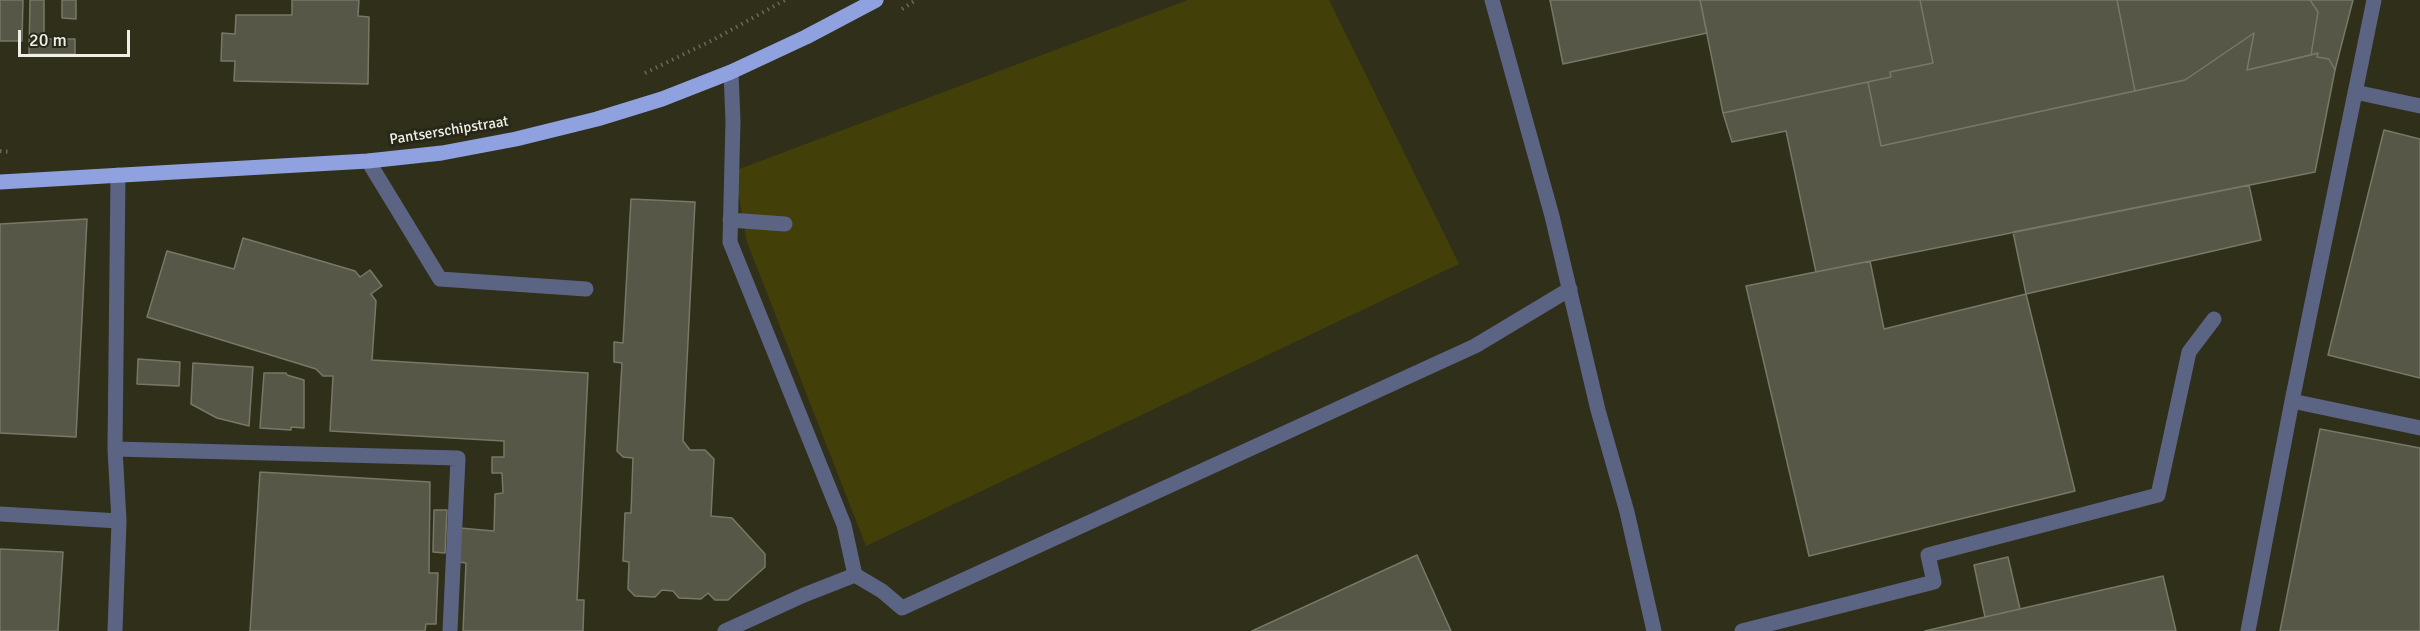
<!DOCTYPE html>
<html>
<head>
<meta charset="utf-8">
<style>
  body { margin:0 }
  #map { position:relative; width:2420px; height:631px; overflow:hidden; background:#28281a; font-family:Signika,sans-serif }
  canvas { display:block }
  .scale { position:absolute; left:18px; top:30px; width:112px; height:27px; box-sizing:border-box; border:3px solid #efefe6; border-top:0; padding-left:8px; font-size:18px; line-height:21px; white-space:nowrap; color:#efefe6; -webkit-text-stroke:4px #28281a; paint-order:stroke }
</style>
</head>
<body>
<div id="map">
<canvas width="2420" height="631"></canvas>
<div class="scale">20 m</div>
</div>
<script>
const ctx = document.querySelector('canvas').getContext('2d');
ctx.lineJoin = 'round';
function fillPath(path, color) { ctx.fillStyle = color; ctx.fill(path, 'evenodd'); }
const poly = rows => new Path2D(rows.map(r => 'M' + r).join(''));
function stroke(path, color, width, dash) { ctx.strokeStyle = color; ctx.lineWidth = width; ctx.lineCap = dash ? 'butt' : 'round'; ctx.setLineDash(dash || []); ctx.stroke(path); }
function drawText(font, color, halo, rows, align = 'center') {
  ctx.font = font + ' Signika,sans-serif'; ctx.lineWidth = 6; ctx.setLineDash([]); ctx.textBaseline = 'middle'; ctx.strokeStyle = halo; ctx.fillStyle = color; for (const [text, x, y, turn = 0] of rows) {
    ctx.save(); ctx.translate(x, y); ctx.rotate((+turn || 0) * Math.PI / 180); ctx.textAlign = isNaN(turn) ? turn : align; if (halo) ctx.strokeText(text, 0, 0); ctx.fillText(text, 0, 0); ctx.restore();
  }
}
fillPath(poly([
  [0,0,2420,0,2420,631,0,631]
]), '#2f2f1a');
fillPath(poly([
  [1188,0,1329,0,1459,264,866,546,747,242,734,171]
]), '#424008');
const building = poly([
  [0,0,23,0,22,41,0,41,0,0],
  [30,0,44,0,44,39,75,39,75,54,29,54,30,0],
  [62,0,76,0,76,19,62,18,62,0],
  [292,0,359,0,358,16,369,17,368,84,234,81,235,61,221,61,222,33,235,34,236,15,292,15,292,0],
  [1550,0,1700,0,1707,33,1563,64,1550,0],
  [1700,0,1920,0,1933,63,1890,72,1891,77,1723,113,1700,0],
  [1920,0,2117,0,2135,91,1881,146,1868,82,1891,77,1890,72,1933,63,1920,0],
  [2117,0,2310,0,2318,12,2311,55,2247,70,2254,33,2185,80,2135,91,2117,0],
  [2310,0,2353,0,2335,70,2329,59,2317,57,2318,53,2311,55,2318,12,2310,0],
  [2254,33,2247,70,2318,53,2317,57,2329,59,2335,70,2315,172,1816,272,1786,131,1732,142,1723,113,1868,82,1881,146,2185,80,2254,33],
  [2384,130,2420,139,2420,378,2328,355,2384,130],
  [2249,185,2261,240,2026,294,2013,232,2249,185],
  [631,199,695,202,683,441,690,450,705,450,714,459,711,516,732,518,765,554,765,567,728,600,715,600,708,593,701,599,679,598,673,591,662,590,655,597,635,596,628,589,629,562,623,561,625,513,631,513,633,458,623,457,617,451,622,363,614,362,614,342,623,343,631,199],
  [87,219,76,437,0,433,0,224,87,219],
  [243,238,355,271,360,277,370,270,382,286,371,294,376,301,372,360,588,373,577,600,584,600,583,631,463,631,466,563,459,562,460,528,494,531,495,494,503,493,502,473,492,473,492,457,504,457,504,441,330,431,333,376,323,376,316,369,147,317,167,251,234,269,243,238],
  [1870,261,1884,329,2026,294,2075,491,1809,556,1746,286,1870,261],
  [138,359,180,362,179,386,137,384,138,359],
  [193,363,253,367,249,426,217,418,191,404,193,363],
  [264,373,286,373,287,375,304,380,304,428,291,427,291,430,260,428,264,373],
  [2320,429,2420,448,2420,631,2280,631,2320,429],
  [260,472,430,482,429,573,438,573,436,624,426,624,425,631,250,631,260,472],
  [434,510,447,510,445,553,433,552,434,510],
  [0,549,63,552,58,631,0,631,0,549],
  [1417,555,1451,631,1252,631,1417,555],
  [2008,557,2020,609,1985,617,1974,565,2008,557],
  [2163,576,2176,631,1925,631,1985,617,2163,576]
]);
fillPath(building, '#575748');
stroke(building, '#787868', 1.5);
stroke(poly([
  [902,9,916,0],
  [645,73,713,40,785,0],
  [0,151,10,152]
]), '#69695c', 4, [1.5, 4.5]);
stroke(poly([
  [1492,0,1552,216,1598,410,1627,512,1654,631],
  [2355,92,2420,106],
  [368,161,440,279,586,289],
  [118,175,115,449,458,458,450,631],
  [730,220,785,224],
  [2292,401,2374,0],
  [0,514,119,521,115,449],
  [855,575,882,591,902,608,1475,346,1570,289],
  [115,631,119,521],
  [725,631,804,595,855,575,844,525,730,242,733,121,731,72],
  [1742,631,1934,582,1928,555,2158,495,2189,352,2214,319],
  [2248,631,2292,401,2420,428]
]), '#5b6583', 15);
stroke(poly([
  [0,182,368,161,442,153,516,139,597,119,662,99,731,72,806,37,876,0]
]), '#8fa1df', 15);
drawText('15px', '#efefe6', '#28281a', [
  ["Pantserschipstraat",449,131,-9]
]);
</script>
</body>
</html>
